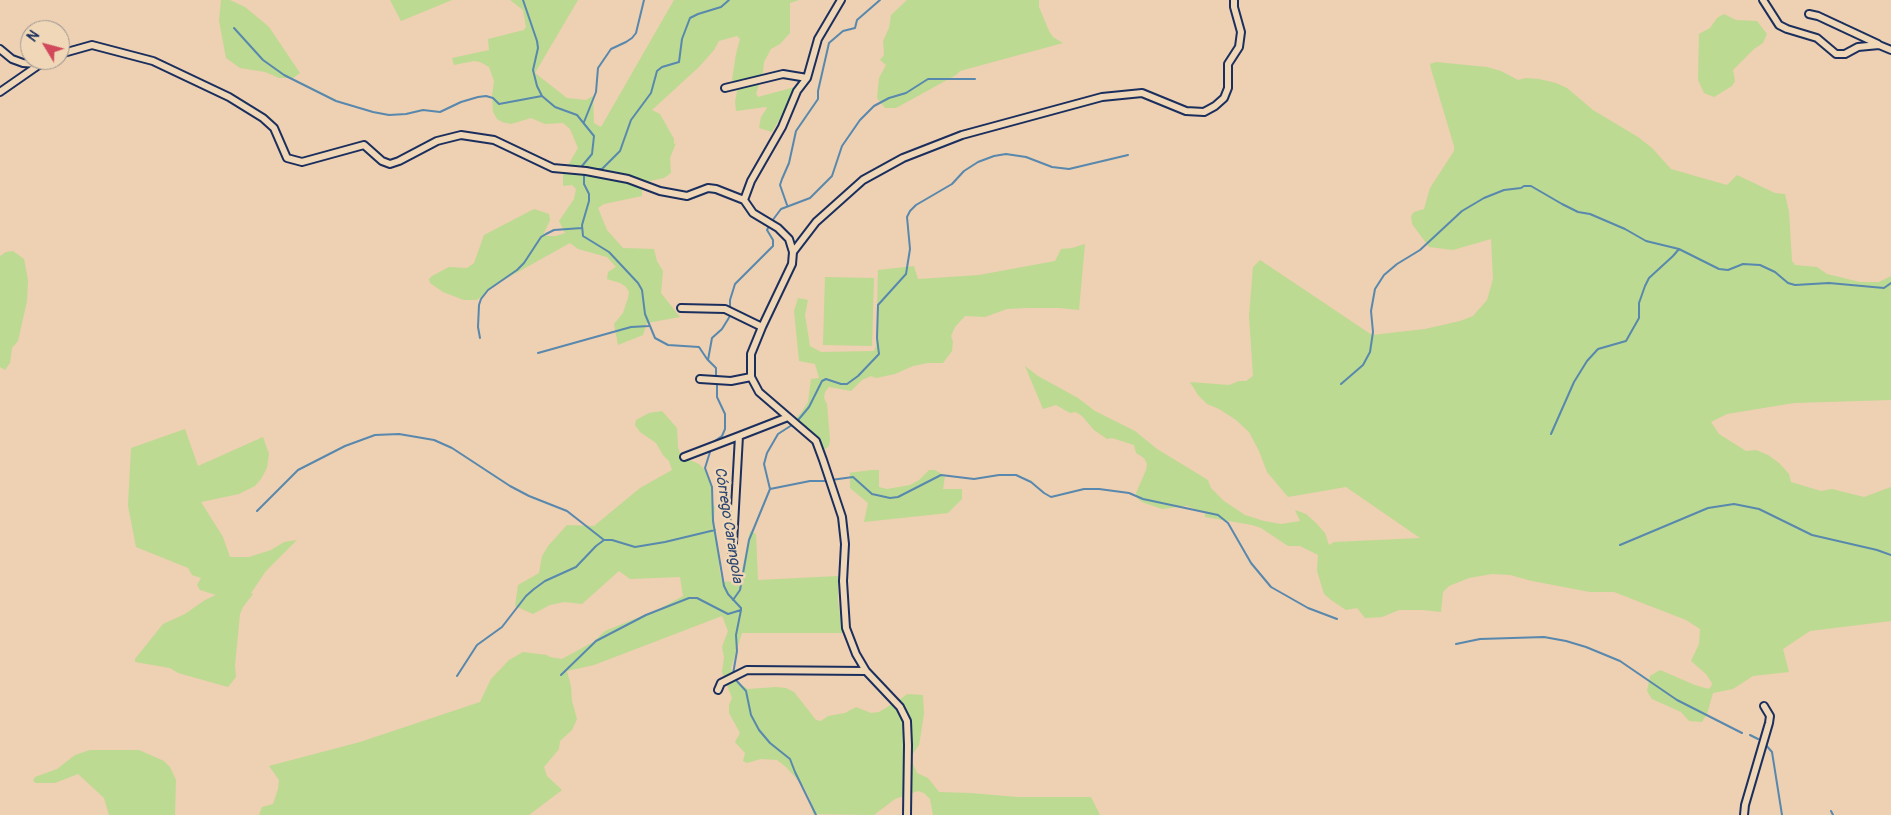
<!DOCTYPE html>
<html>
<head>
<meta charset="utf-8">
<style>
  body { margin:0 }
  #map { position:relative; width:1891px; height:815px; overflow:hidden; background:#eed0b2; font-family:Pangolin,sans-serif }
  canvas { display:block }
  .north { position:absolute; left:20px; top:20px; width:50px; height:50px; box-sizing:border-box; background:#efd7b7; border:1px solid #9a9493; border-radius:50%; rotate:307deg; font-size:14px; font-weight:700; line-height:20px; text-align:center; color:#1b2f5e }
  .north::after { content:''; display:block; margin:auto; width:18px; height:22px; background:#d1495b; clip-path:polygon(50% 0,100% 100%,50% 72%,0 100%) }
</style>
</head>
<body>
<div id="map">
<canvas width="1891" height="815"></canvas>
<div class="north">N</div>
</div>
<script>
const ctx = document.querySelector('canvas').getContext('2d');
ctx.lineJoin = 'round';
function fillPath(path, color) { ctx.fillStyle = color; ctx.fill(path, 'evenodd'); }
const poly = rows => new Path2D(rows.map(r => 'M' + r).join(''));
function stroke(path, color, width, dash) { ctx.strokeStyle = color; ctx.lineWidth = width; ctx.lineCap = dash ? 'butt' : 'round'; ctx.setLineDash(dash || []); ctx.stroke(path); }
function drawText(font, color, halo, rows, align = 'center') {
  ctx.font = font + ' Pangolin,sans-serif'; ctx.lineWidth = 5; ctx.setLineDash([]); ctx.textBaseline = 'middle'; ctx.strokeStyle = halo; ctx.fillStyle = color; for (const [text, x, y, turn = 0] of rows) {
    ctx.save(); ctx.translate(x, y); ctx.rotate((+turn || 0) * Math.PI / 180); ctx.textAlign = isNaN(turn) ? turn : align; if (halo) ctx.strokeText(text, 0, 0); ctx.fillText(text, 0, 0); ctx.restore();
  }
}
fillPath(poly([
  [221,0,230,0,245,7,262,21,269,27,300,73,293,78,279,78,265,72,240,68,226,58,219,21],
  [390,0,452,0,401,21],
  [510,0,578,0,535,73,567,98,586,100,593,96,594,123,601,127,674,0,799,0,790,3,790,33,780,44,771,49,764,62,763,72,756,94,758,97,795,87,788,105,772,132,759,128,761,117,767,108,766,107,736,111,735,102,738,86,732,80,736,54,740,39,737,36,719,41,714,50,699,67,652,110,660,114,674,139,674,144,676,143,670,158,671,173,664,178,645,182,642,185,642,196,604,204,598,208,607,230,623,248,654,249,657,261,663,271,661,293,680,317,647,323,643,335,618,345,614,324,623,313,628,298,629,292,626,287,620,283,607,279,608,272,616,267,607,257,578,249,570,243,491,287,484,296,476,300,464,300,443,292,430,283,429,279,432,276,449,267,467,268,474,263,484,235,534,209,549,214,550,220,544,233,547,236,556,236,565,233,559,221,574,199,576,189,572,185,563,186,563,174,578,148,570,129,563,123,545,124,531,118,511,124,502,122,497,119,493,112,492,96,494,81,489,67,480,62,474,61,454,65,452,58,489,50,488,39,524,30,526,27,523,10],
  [907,0,1039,0,1039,7,1049,31,1053,37,1063,43,960,71,956,75,896,108,885,108,877,98,879,78,886,65,880,60,884,55,883,41,889,28,891,15],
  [1724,14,1736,20,1757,21,1767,34,1763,43,1754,49,1733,70,1735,81,1732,86,1714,97,1704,93,1698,80,1699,34,1710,28,1717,18],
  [1436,62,1487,67,1501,71,1518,80,1526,78,1539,79,1556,83,1567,88,1593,110,1638,137,1652,148,1671,169,1727,185,1737,175,1775,193,1785,194,1789,212,1792,261,1795,265,1817,267,1827,274,1860,282,1879,282,1891,276,1891,400,1794,403,1727,414,1711,422,1719,434,1746,451,1756,450,1768,455,1779,463,1789,474,1791,482,1821,491,1832,489,1864,497,1891,487,1891,621,1810,631,1783,649,1789,672,1753,676,1733,689,1713,693,1707,714,1702,722,1689,721,1681,712,1652,699,1647,691,1650,676,1660,670,1695,685,1708,689,1711,687,1712,683,1706,674,1691,661,1699,644,1700,629,1686,620,1614,592,1590,592,1532,581,1510,575,1492,574,1469,578,1449,586,1443,592,1441,612,1423,610,1399,610,1382,617,1365,618,1357,608,1346,610,1331,600,1324,594,1317,571,1318,555,1300,546,1288,546,1261,528,1252,525,1205,517,1205,513,1187,506,1162,509,1142,502,1137,498,1136,493,1146,470,1147,464,1144,458,1136,453,1134,445,1112,438,1107,439,1094,430,1082,416,1076,412,1070,413,1056,405,1043,409,1025,366,1038,376,1078,398,1095,411,1135,431,1157,449,1208,480,1211,488,1224,501,1245,515,1264,521,1281,524,1300,521,1295,510,1306,514,1316,523,1325,533,1329,545,1334,542,1420,538,1346,487,1288,497,1267,472,1259,451,1249,432,1236,420,1219,409,1207,404,1198,395,1190,382,1229,385,1239,381,1246,381,1253,376,1249,316,1253,267,1260,260,1372,335,1425,329,1460,321,1473,316,1487,300,1493,279,1491,239,1453,250,1429,247,1412,224,1411,216,1414,212,1424,209,1430,188,1454,151,1454,146,1431,69,1430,64],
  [1085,244,1079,310,1060,308,1026,308,1007,309,985,317,965,316,955,327,951,336,953,342,952,351,943,363,928,363,913,366,895,374,876,378,871,376,862,380,851,391,829,387,825,392,824,398,827,404,830,440,829,446,824,450,822,450,793,421,801,413,808,402,811,379,819,378,815,364,799,361,794,311,798,298,808,300,805,315,810,346,821,352,874,351,876,346,878,270,914,266,918,279,979,275,1055,261,1061,249,1072,248],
  [13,251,24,259,28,280,27,301,18,341,12,348,10,363,5,370,0,367,0,256,6,252],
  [825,277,874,278,872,346,823,345],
  [662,411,677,428,678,447,680,453,685,458,699,464,705,470,711,483,712,502,715,507,714,519,720,573,723,582,740,581,750,531,756,534,758,580,838,576,838,602,843,633,742,633,731,668,733,677,740,684,748,689,776,687,786,688,794,692,816,720,821,721,828,716,845,713,856,707,871,713,879,712,902,698,907,694,923,695,924,714,921,733,919,745,912,755,912,762,917,773,928,778,939,792,970,793,1017,797,1091,797,1100,815,933,815,930,799,924,793,918,791,895,799,874,815,813,814,810,799,804,787,786,767,777,760,761,759,747,763,743,761,745,753,735,742,740,733,729,713,729,705,732,698,722,672,724,657,722,647,728,631,722,616,594,665,567,671,571,686,572,701,577,719,572,730,560,741,559,749,544,767,547,776,562,790,529,815,259,815,262,807,273,804,278,789,279,780,269,766,360,742,480,702,491,679,509,660,523,652,547,655,550,657,562,659,593,642,605,631,659,609,683,596,680,577,630,579,619,571,582,604,564,602,550,605,533,614,515,606,518,585,539,573,542,556,548,546,567,525,594,526,640,488,672,470,669,461,663,455,656,443,640,432,635,425,636,420,649,413],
  [185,429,198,466,263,437,269,454,267,468,261,479,255,486,239,494,201,502,223,537,230,557,249,557,271,550,284,542,297,540,266,571,251,593,253,594,243,607,240,614,235,665,236,677,228,687,178,673,170,668,135,662,135,659,163,624,185,614,205,600,216,595,200,590,197,585,201,578,192,575,188,568,136,547,128,506,131,448],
  [872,470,879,470,879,487,887,489,910,485,919,480,929,470,935,470,945,476,943,489,962,489,962,499,948,513,864,522,868,503,850,488,850,473,848,473],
  [90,750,139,750,164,761,170,767,176,780,175,815,109,815,104,798,78,774,55,783,36,783,33,781,35,777,57,769,75,755]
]), '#bcda92');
stroke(poly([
  [523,0,537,41,538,48,533,70,537,86,542,96,555,107,577,115,594,136,592,154,582,166,584,168,584,184,589,194,589,201,582,225,583,236,609,252,638,283,642,290,645,314,655,338,668,345,699,347,707,359,716,368,716,378],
  [234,28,263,60,284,75,336,101,373,112,389,115,406,114,423,110,440,112,461,102,478,97,486,96,493,98,499,104,542,96],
  [584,122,596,92,598,68,611,49,626,42,632,38,636,33,644,0],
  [591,169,602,169,620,151,631,120,651,93,657,71,662,67,679,62,682,39,690,18,698,14,721,7,729,0],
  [787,205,780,185,782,179,789,163,796,131,818,99,818,91,829,43,843,31,855,28,857,20,880,0],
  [772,221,781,209,810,198,832,176,842,146,860,120,874,106,889,98,906,93,928,79,975,79],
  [730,307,730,300,735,284,773,246,773,240,767,230,769,226],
  [480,338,478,327,479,305,481,299,488,290,517,270,524,263,541,237,546,234,554,230,582,228],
  [538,353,631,327,649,326],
  [708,360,712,338,722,329,730,316],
  [1341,384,1363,365,1370,352,1373,332,1371,311,1375,289,1384,275,1397,264,1420,250,1462,211,1484,198,1504,190,1521,188,1524,186,1531,186,1562,204,1578,212,1590,214,1625,229,1646,241,1679,249,1719,269,1728,270,1743,264,1760,265,1775,272,1788,283,1795,285,1829,283,1884,288,1891,283],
  [799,419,809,407,822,381,826,379,841,384,847,384,858,376,879,354,877,338,878,305,906,274,910,249,907,217,910,211,916,205,952,184,964,171,978,162,994,156,1006,154,1026,157,1052,167,1069,169,1128,155],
  [1551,434,1574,382,1587,361,1598,349,1626,341,1639,318,1639,303,1645,286,1649,278,1673,256,1679,249],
  [712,443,722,436,725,429,725,414,717,397,717,382],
  [710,452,705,468,712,487,713,521,724,586,728,594,741,608,741,610],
  [831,480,853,477,872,494,890,498,898,497,941,475,974,479,999,475,1016,475,1031,482,1044,493,1051,497,1084,489,1099,489,1129,493,1143,499,1218,515,1228,523,1251,563,1271,587,1308,608,1337,619],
  [770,489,810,481,825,481],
  [257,511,298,470,345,446,375,435,399,434,434,440,452,448,510,486,529,496,567,511,604,540],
  [1620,545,1708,508,1734,504,1759,509,1812,535,1877,550,1891,555],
  [733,600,740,590,749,540,770,489,764,464,767,453,778,434,792,425],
  [1456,644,1480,639,1544,637,1566,641,1586,647,1620,661,1677,700,1742,733],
  [733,674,737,651,736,635,741,610],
  [561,675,596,641,646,615,689,598,697,598,728,614,741,610],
  [457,676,477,645,502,627,526,596,534,589,545,581,576,567,596,546,604,540,612,540,635,547,665,542,715,530],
  [735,679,746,691,751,715,759,730,770,743,790,759,795,772,816,815],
  [1750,735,1758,739],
  [1765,744,1772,752,1782,815],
  [1831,811,1833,815]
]), '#5888ad', 2);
const minor = poly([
  [1763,0,1779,25,1787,29,1817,38,1836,54,1845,54,1858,47,1879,45,1891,50],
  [1809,14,1818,16,1878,44],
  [0,49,12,59,23,63,38,64],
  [60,54,92,45,153,61,229,97,263,118,274,128,287,158,302,162,364,145,382,161,390,164,399,161,437,141,461,135,494,140,553,168,586,171,628,179,660,191,687,196,708,188,716,189,744,200,753,213,778,228,789,239,793,252,792,264,762,327,751,354,751,377,759,392,816,441,823,460,842,517,845,544,843,581,846,628,856,654,866,671,900,707,907,721,908,745,907,815],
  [725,88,783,74,807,78],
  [0,92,46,60],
  [744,200,751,181,782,127,797,91,807,78,818,39,841,0],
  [793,252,816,222,863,180,903,158,962,135,1102,97,1142,93,1186,111,1204,112,1215,106,1224,98,1228,88,1228,64,1239,47,1241,32,1234,7,1234,0],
  [681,308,725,309,762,327],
  [700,379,731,381,751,377],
  [684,457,739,436],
  [732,561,739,436,788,417],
  [718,690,721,683,747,670,866,671],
  [1744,815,1745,805,1769,723,1770,716,1764,706]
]);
stroke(minor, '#1b2f5e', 10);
stroke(minor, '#efd7b7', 6);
drawText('italic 15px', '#2a4572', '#efd7b7', [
  ["Córrego Carangola",728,525,81]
]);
</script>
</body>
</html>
